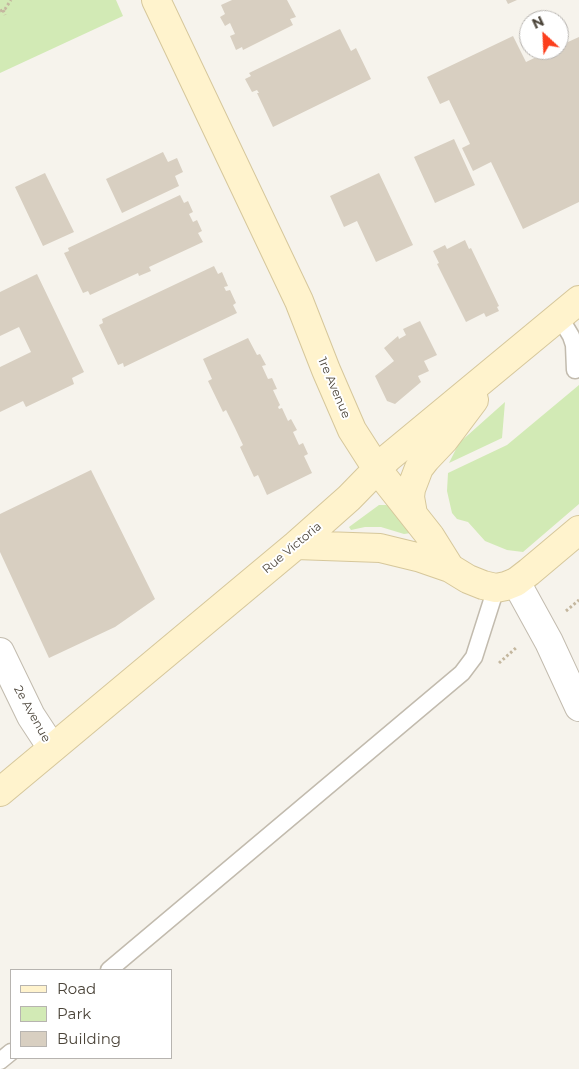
<!DOCTYPE html>
<html>
<head>
<meta charset="utf-8">
<style>
  body { margin:0 }
  #map { position:relative; width:579px; height:1069px; overflow:hidden; background:#f6f3ec; font-family:Montserrat,sans-serif }
  canvas { display:block }
  .legend { position:absolute; left:10px; top:969px; width:162px; height:90px; box-sizing:border-box; background:#fff; border:1px solid #b7b4b0; margin:0; padding:6px 9px; list-style:none; font-size:15px; color:#4b4439 }
  .legend li { display:flex; align-items:center; gap:10px; height:25px }
  .legend b { width:25px; border:1px solid #b7b4b0 }
  .north { position:absolute; left:519px; top:10px; width:50px; height:50px; box-sizing:border-box; background:#fff; border:1px solid #b7b4b0; border-radius:50%; rotate:335deg; font-size:14px; font-weight:700; line-height:20px; text-align:center; color:#4b4439 }
  .north::after { content:''; display:block; margin:auto; width:18px; height:22px; background:#fc3f1d; clip-path:polygon(50% 0,100% 100%,50% 72%,0 100%) }
</style>
</head>
<body>
<div id="map">
<canvas width="579" height="1069"></canvas>
<ul class="legend">
<li><b style="height:6px;background:#fff3cd"></b>Road</li>
<li><b style="height:14px;background:#d2eab5"></b>Park</li>
<li><b style="height:14px;background:#d8cfc1"></b>Building</li>
</ul>
<div class="north">N</div>
</div>
<script>
const ctx = document.querySelector('canvas').getContext('2d');
ctx.lineJoin = 'round';
function fillPath(path, color) { ctx.fillStyle = color; ctx.fill(path, 'evenodd'); }
const poly = rows => new Path2D(rows.map(r => 'M' + r).join(''));
function stroke(path, color, width, dash) { ctx.strokeStyle = color; ctx.lineWidth = width; ctx.lineCap = dash ? 'butt' : 'round'; ctx.setLineDash(dash || []); ctx.stroke(path); }
function drawText(font, color, halo, rows, align = 'center') {
  ctx.font = font + ' Montserrat,sans-serif'; ctx.lineWidth = 4; ctx.setLineDash([]); ctx.textBaseline = 'middle'; ctx.strokeStyle = halo; ctx.fillStyle = color; for (const [text, x, y, turn = 0] of rows) {
    ctx.save(); ctx.translate(x, y); ctx.rotate((+turn || 0) * Math.PI / 180); ctx.textAlign = isNaN(turn) ? turn : align; if (halo) ctx.strokeText(text, 0, 0); ctx.fillText(text, 0, 0); ctx.restore();
  }
}
fillPath(poly([
  [0,0,116,0,123,16,0,73],
  [579,385,579,504,523,552,507,550,485,541,468,522,457,519,452,513,447,491,448,473,507,445],
  [505,402,502,438,449,463,459,443],
  [379,505,386,505,392,507,411,533,404,534,381,527,365,527,351,530,349,527]
]), '#d2eab5');
fillPath(poly([
  [232,0,287,0,296,17,290,19,293,25,243,50,242,47,236,50,230,36,235,34,230,23,225,26,220,17,225,14,221,5],
  [506,0,517,0,508,4],
  [340,29,351,51,356,48,371,79,273,127,257,93,259,93,257,90,252,92,245,79,251,76,249,73],
  [513,36,526,62,551,50,559,50,559,46,579,37,579,202,523,229,491,162,473,171,462,148,470,144,449,100,440,104,427,77],
  [454,139,475,185,435,203,414,157],
  [163,152,168,162,177,158,183,172,175,176,179,186,122,213,106,179],
  [45,173,74,232,43,246,15,187],
  [379,173,413,245,376,262,357,221,344,227,330,196],
  [180,195,184,203,188,201,193,212,189,214,193,222,197,220,202,231,198,233,203,242,149,267,151,271,139,276,138,273,90,295,88,291,83,293,64,253,69,251,68,248],
  [465,240,469,249,471,248,499,306,497,307,499,311,486,317,484,313,466,322,437,264,439,263,433,251,445,245,447,249],
  [214,266,218,274,222,272,228,286,224,287,226,291,230,290,236,303,233,305,237,313,124,367,123,363,118,365,99,325,103,323,102,319],
  [37,274,84,372,72,378,74,384,26,407,23,401,0,412,0,367,31,352,19,327,0,336,0,292],
  [420,321,437,355,424,361,429,371,418,376,421,382,395,404,387,401,375,376,394,361,384,348,398,336,399,339,406,335,403,329],
  [248,338,257,355,260,354,266,365,262,366,268,379,272,378,277,389,273,390,280,405,278,407,279,409,282,408,288,421,291,419,297,430,293,432,299,445,303,443,308,454,304,456,312,473,267,495,258,475,254,477,240,447,243,445,235,428,226,410,223,412,208,381,212,379,203,359],
  [91,470,155,599,115,627,49,658,0,552,0,514]
]), '#d8cfc1');
const lane = poly([
  [559,316,571,336,574,345,575,370],
  [109,970,462,673,474,657,496,588],
  [0,1061,11,1052]
]);
const street = poly([
  [516,582,549,642,579,707],
  [0,652,31,716,52,748]
]);
const secondary = poly([
  [156,0,299,301,326,370,352,430,377,469,430,536,450,568,468,579,483,585,496,588,506,586,516,582,529,572,579,530],
  [413,514,410,497,411,489,419,468,426,459,444,440,474,400],
  [296,545,380,548,421,558,450,568],
  [0,792,296,545,349,498,388,458,579,300]
]);
stroke(lane, '#c2bbae', 19);
stroke(street, '#c2bbae', 30);
stroke(secondary, '#d6c79b', 30);
stroke(poly([
  [3,10,5,15],
  [0,11,5,9,11,0],
  [566,611,579,600],
  [499,663,517,647]
]), '#c4b79f', 3, [2.5, 2.5]);
stroke(lane, '#fff', 16);
stroke(street, '#fff', 28);
stroke(secondary, '#fff3cd', 28);
drawText('12px', '#4b4439', '#fff', [
  ["1re Avenue",334,388,67],
  ["Rue Victoria",292,548,-40],
  ["2e Avenue",32,714,61]
]);
</script>
</body>
</html>
